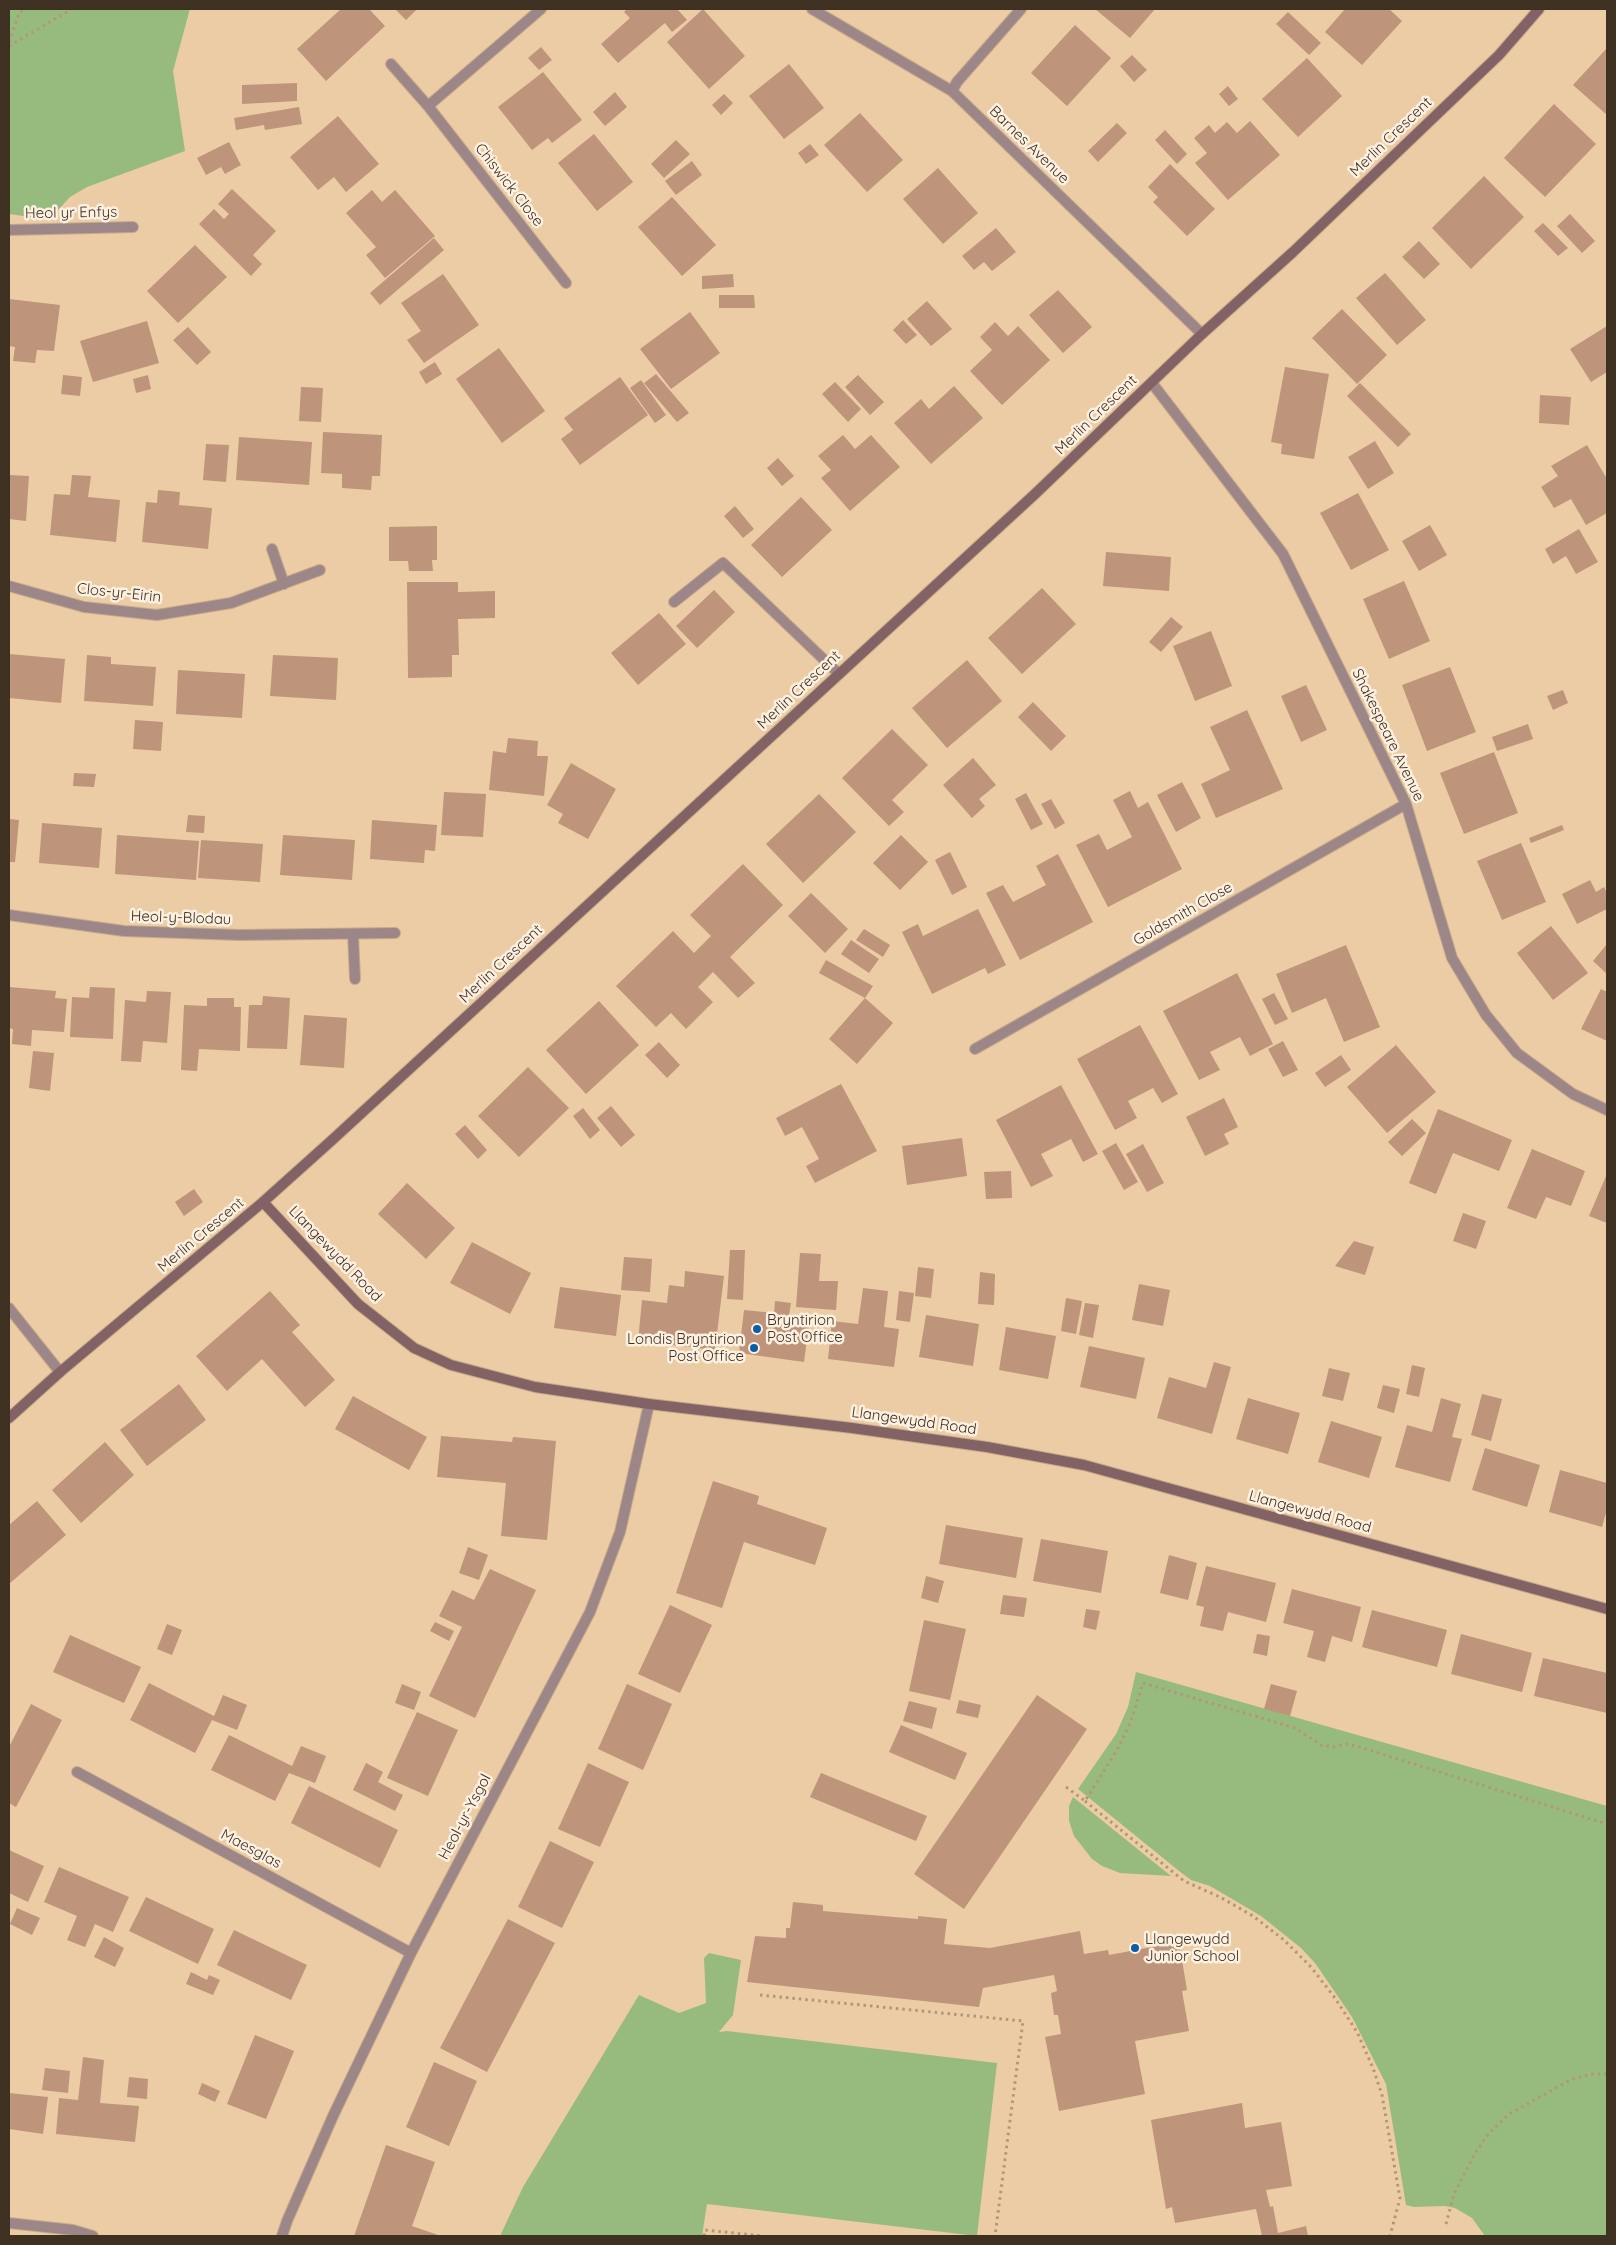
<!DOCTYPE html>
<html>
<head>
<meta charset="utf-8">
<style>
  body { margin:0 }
  #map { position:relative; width:1616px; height:2245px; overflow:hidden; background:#eccca5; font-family:Quicksand,sans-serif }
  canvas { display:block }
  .frame { position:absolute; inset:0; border:10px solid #3e3122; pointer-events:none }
</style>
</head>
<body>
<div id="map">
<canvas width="1616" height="2245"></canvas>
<div class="frame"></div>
</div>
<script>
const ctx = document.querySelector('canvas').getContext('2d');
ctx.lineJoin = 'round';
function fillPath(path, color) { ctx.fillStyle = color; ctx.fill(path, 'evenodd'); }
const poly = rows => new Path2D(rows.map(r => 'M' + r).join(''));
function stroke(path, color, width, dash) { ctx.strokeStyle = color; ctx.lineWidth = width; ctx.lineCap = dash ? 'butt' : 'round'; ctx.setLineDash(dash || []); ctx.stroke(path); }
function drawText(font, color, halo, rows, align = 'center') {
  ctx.font = font + ' Quicksand,sans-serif'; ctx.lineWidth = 5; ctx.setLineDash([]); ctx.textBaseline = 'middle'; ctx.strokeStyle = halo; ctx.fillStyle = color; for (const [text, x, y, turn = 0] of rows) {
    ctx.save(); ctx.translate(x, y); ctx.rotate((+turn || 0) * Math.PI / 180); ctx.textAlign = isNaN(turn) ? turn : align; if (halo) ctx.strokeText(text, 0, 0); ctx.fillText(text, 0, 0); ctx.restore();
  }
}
fillPath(poly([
  [9,9,190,9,173,71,185,151,87,187,70,197,57,211,39,218,9,214],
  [1136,1672,1607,1806,1607,2236,1485,2236,1472,2218,1455,2208,1445,2206,1414,2207,1406,2205,1386,2084,1352,2017,1315,1963,1301,1948,1261,1916,1210,1886,1191,1880,1179,1871,1078,1789,1116,1734,1128,1707],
  [1073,1797,1171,1876,1120,1873,1102,1866,1092,1859,1074,1836,1069,1821,1069,1806],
  [709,1953,741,1960,733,2015,719,2032,727,2031,997,2063,977,2236,707,2204,702,2236,500,2236,523,2187,639,1995,679,2013,706,2003,704,1958]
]), '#97bb7e');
fillPath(poly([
  [341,9,369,9,385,26,326,81,297,49],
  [395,9,417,9,406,20],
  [627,9,680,9,678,10,687,20,672,32,665,23,618,63,601,44,630,18,624,12],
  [703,9,745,56,709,89,667,42],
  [1095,9,1155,9,1130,38],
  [1345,9,1389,9,1402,21,1362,65,1325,32],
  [1288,12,1321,43,1309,55,1276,24],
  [1075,25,1111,58,1067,106,1031,73],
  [541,47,552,60,539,70,528,58],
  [1607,48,1607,115,1573,85],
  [1132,55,1147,70,1134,82,1120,66],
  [1307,58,1342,96,1298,137,1262,99],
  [789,64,824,108,784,139,749,96],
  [543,72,582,120,552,143,548,138,532,150,498,107],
  [297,83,297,101,242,104,242,85],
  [1228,86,1238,99,1229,106,1219,94],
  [615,92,627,107,605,126,593,112],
  [724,94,733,103,721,115,712,105],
  [1554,104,1596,144,1545,197,1504,158],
  [299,107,302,124,265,130,264,125,236,130,234,118],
  [860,113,903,160,867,192,824,145],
  [338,116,379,164,346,192,334,177,318,190,290,157],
  [1250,121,1280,155,1228,200,1195,163,1207,153,1194,138,1209,125,1215,133,1227,122,1237,133],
  [1117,123,1127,133,1098,162,1088,151],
  [1165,130,1187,154,1177,164,1155,140],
  [594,134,633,182,597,211,558,163],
  [676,140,690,154,664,178,651,164],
  [229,142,241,165,225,174,221,167,206,175,197,158],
  [810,144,819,155,806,164,798,153],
  [692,161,702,175,676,195,665,181],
  [1170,164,1215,209,1187,236,1153,202,1158,197,1148,187],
  [938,168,978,213,943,244,903,199],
  [1484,176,1524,217,1471,269,1432,228],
  [232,189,276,231,253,255,262,264,251,276,199,224,214,209,224,219,229,214,218,204],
  [372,190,382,202,395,190,435,236,385,278,366,255,376,247,346,213],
  [672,197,716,245,682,276,638,227],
  [1570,214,1595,241,1582,253,1557,226],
  [1543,223,1568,248,1558,256,1534,231],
  [996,228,1016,252,992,271,984,262,974,270,962,256],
  [434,238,444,250,380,305,370,293],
  [1419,241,1440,264,1424,279,1402,257],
  [195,245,227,277,178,323,147,291],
  [1385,273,1426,320,1397,345,1356,298],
  [443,274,479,325,424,363,407,340,421,331,401,303],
  [733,274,734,287,702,289,702,276],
  [1058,290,1092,327,1063,353,1029,315],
  [719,295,754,295,755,308,719,308],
  [9,299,60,305,54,351,37,350,35,363,13,361,15,347,9,346],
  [927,301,952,329,931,346,907,319],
  [1342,309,1387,355,1357,384,1312,338],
  [690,312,720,353,671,389,640,349],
  [903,320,917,335,906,344,893,330],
  [147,321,159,363,93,382,80,341],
  [995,322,1008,336,1018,326,1050,360,1002,405,970,371,992,350,980,337],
  [1607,326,1607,372,1591,382,1570,349],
  [188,327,211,352,197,365,173,340],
  [499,348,545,411,502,443,456,379],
  [435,362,442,374,426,384,419,372],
  [1285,367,1329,374,1314,459,1281,454,1282,444,1271,442],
  [656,374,689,413,677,422,644,383],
  [63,375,82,377,80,396,61,394],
  [148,375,151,389,136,393,133,379],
  [858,375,884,402,870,415,845,387],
  [620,377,648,415,580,465,561,439,573,430,564,418],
  [641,380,666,415,655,423,630,388],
  [835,382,861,409,848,422,822,394],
  [1360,383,1411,434,1398,447,1347,396],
  [954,386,983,418,931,464,894,423,921,399,929,409],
  [301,387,323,388,321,422,299,421],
  [1540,395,1571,397,1569,425,1539,423],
  [323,432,382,435,380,476,372,476,371,490,342,488,342,474,321,473],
  [843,435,855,449,871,435,900,467,850,511,821,478,831,470,818,456],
  [239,437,312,442,309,485,236,480],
  [1375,441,1394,473,1368,489,1348,457],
  [206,444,229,445,226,482,203,480],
  [1587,445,1607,479,1607,513,1586,525,1571,499,1554,508,1541,487,1558,476,1551,466],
  [778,458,794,476,782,486,767,468],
  [9,475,29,476,26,521,9,519],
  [72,475,91,476,88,497,120,500,116,542,50,535,54,494,70,495],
  [158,490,180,492,179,505,212,508,208,549,142,542,146,502,157,503],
  [1358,493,1389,550,1351,570,1320,513],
  [801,497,832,530,782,577,751,545],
  [735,506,754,529,743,538,724,516],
  [1430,525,1447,555,1419,571,1402,541],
  [437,526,437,560,432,560,433,571,409,571,408,561,389,561,389,527],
  [1579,529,1598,562,1576,574,1566,556,1553,564,1545,549],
  [1106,552,1171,557,1169,591,1103,586],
  [1404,581,1430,641,1389,659,1363,599],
  [407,582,458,582,458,592,495,591,495,618,458,619,459,655,452,655,452,677,408,678],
  [1042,588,1076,624,1022,674,988,638],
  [714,590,735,612,697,648,676,626],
  [659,613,686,644,638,685,611,653],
  [1171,617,1183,627,1161,652,1149,642],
  [1211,631,1232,686,1195,701,1173,646],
  [9,654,65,659,61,703,9,698],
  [87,655,111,657,111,664,156,667,153,706,84,701],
  [273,655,338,658,336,700,270,696],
  [967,660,1002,701,947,748,912,708],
  [1450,667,1476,732,1427,751,1402,685],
  [178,670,245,674,242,718,176,714],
  [1306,685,1327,730,1301,742,1281,696],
  [1563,690,1568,703,1553,710,1547,696],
  [1033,702,1066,736,1051,751,1018,717],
  [1247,710,1283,789,1216,818,1201,784,1230,770,1210,727],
  [135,720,163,722,161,751,133,749],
  [1528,724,1533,739,1497,751,1492,737],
  [892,729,928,765,892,800,904,812,889,826,842,778],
  [508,738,538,741,537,756,548,756,544,796,489,790,493,751,506,753],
  [1494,752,1518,813,1464,834,1440,773],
  [973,758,996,785,979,799,985,806,972,818,943,785],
  [571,763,616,789,588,839,558,823,563,814,547,805],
  [74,773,96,774,94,787,73,786],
  [1182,782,1201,818,1176,832,1157,795],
  [1130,791,1138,808,1148,802,1182,869,1108,907,1076,845,1099,834,1107,850,1132,837,1113,800],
  [444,792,486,794,483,837,441,835],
  [1026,793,1043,824,1031,830,1015,799],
  [819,794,856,832,803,883,766,844],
  [1051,799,1065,823,1055,829,1041,804],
  [188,815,205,816,204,833,186,832],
  [9,819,19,820,15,862,9,862],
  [372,820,437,825,435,851,425,850,424,863,370,859],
  [42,823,102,828,99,868,39,863],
  [1562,825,1564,830,1531,843,1529,838],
  [117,835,199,841,196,880,115,874],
  [283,835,355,840,352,880,280,875],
  [901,835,928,862,900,890,873,863],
  [201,840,263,844,260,882,198,878],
  [1521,843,1546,902,1502,920,1477,861],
  [950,852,967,887,952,895,935,860],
  [1058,854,1093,922,1020,960,986,893,1003,885,1013,902,1046,885,1036,866],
  [743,864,783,905,730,957,755,983,738,998,713,972,698,987,713,1002,686,1029,671,1013,656,1027,616,986,673,931,694,953,711,936,690,915],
  [1590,880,1596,892,1604,887,1607,893,1607,909,1577,924,1562,894],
  [811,893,848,929,825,953,788,916],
  [978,909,1006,965,988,974,985,968,932,994,902,932,918,924,923,936],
  [1551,926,1588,973,1553,1000,1517,953],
  [864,929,890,945,883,957,856,940],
  [851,940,879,959,869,973,841,954],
  [1607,944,1607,974,1593,961],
  [1346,945,1380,1027,1344,1042,1326,998,1292,1013,1276,974],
  [826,960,873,986,865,998,893,1023,857,1064,829,1039,865,998,819,973],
  [1237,973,1273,1044,1250,1056,1240,1037,1210,1052,1220,1070,1199,1080,1163,1011],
  [9,987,56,991,55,998,67,999,64,1032,32,1030,31,1046,12,1044,13,1029,9,1028],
  [90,987,115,988,113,1039,70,1037,72,997,89,998],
  [1601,989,1607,992,1607,1041,1581,1029],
  [147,991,171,992,167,1043,143,1041,141,1062,121,1061,125,1000,146,1002],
  [1274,993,1288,1019,1275,1025,1262,999],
  [263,996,290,998,287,1049,247,1048,249,1005,262,1005],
  [207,998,234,998,234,1007,241,1007,240,1051,199,1049,197,1071,181,1070,184,1005,207,1006],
  [599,1001,639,1045,586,1094,546,1050],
  [304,1015,347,1018,344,1068,300,1065],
  [1140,1025,1178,1094,1162,1103,1153,1088,1128,1101,1137,1118,1115,1130,1077,1059],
  [1283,1041,1298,1070,1283,1077,1268,1049],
  [659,1042,680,1065,667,1078,645,1055],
  [1396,1045,1436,1092,1387,1133,1347,1087],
  [33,1051,54,1053,50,1091,29,1088],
  [1341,1055,1351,1070,1325,1087,1315,1073],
  [528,1067,569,1108,519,1157,478,1116],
  [841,1084,877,1151,815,1183,806,1166,819,1159,802,1127,785,1136,776,1118],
  [1061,1085,1098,1154,1083,1162,1071,1139,1041,1154,1053,1176,1031,1187,996,1120],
  [1224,1098,1238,1127,1224,1134,1229,1144,1205,1156,1186,1117],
  [611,1106,635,1135,621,1147,597,1118],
  [583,1108,600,1130,590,1139,573,1116],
  [1438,1109,1512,1140,1499,1171,1453,1153,1436,1194,1409,1183],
  [1412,1119,1426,1133,1402,1156,1388,1142],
  [465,1125,487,1150,478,1159,455,1134],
  [962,1138,967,1176,907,1185,902,1146],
  [1116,1143,1138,1182,1124,1190,1102,1151],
  [1143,1144,1164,1183,1147,1192,1126,1154],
  [1532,1149,1585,1171,1571,1206,1546,1197,1536,1219,1507,1208],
  [1011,1171,1012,1198,986,1199,984,1172],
  [1606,1176,1607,1177,1607,1223,1589,1216],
  [407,1183,455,1228,426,1259,378,1214],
  [194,1189,203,1202,184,1216,175,1202],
  [1463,1213,1486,1221,1476,1249,1453,1241],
  [1354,1241,1374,1247,1365,1275,1335,1266],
  [472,1242,531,1273,510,1314,450,1283],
  [730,1250,745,1250,743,1300,727,1299],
  [800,1253,821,1254,819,1281,838,1281,836,1310,796,1307],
  [624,1257,652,1259,650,1292,621,1290],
  [918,1267,934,1269,931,1298,915,1296],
  [685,1271,724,1276,715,1350,638,1341,642,1300,667,1303,669,1285,684,1287],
  [980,1272,995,1274,994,1305,978,1304],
  [1139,1284,1170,1290,1163,1326,1132,1320],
  [560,1287,621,1295,616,1336,554,1328],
  [863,1288,888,1291,884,1327,899,1329,894,1367,828,1359,832,1321,858,1324],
  [270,1291,300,1325,292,1332,335,1380,305,1407,262,1359,227,1391,196,1356],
  [899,1291,914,1293,910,1322,896,1320],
  [1066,1298,1082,1301,1076,1334,1061,1331],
  [775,1301,791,1303,789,1315,810,1317,804,1362,739,1353,744,1310,774,1313],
  [1085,1303,1099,1305,1093,1338,1079,1335],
  [926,1315,979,1324,973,1366,919,1357],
  [1006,1327,1056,1336,1048,1379,999,1370],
  [1089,1346,1145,1358,1136,1399,1080,1387],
  [1214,1362,1231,1367,1212,1434,1157,1418,1169,1377,1206,1388],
  [1412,1365,1425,1368,1419,1397,1406,1394],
  [1329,1368,1350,1373,1343,1401,1322,1396],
  [179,1384,206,1420,147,1466,120,1430],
  [1383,1385,1400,1389,1394,1413,1377,1408],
  [1482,1394,1502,1399,1491,1441,1471,1435],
  [353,1396,427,1437,409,1470,335,1429],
  [1248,1398,1300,1413,1288,1454,1236,1439],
  [1441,1398,1461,1404,1452,1437,1462,1439,1450,1482,1395,1467,1407,1425,1432,1432],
  [1331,1421,1382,1437,1369,1478,1318,1462],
  [441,1436,512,1442,513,1437,556,1441,547,1540,501,1536,506,1483,437,1477],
  [105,1442,134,1475,81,1523,52,1490],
  [1485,1448,1540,1465,1527,1507,1472,1490],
  [1560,1470,1607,1483,1607,1509,1602,1527,1549,1512],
  [713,1481,759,1496,757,1504,827,1528,815,1565,744,1542,722,1608,676,1593],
  [37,1501,66,1535,9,1584,9,1525],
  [946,1525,1023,1538,1016,1578,939,1564],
  [1041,1539,1108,1551,1101,1593,1033,1581],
  [468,1547,488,1555,479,1580,459,1573],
  [1169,1555,1197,1563,1188,1600,1160,1593],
  [1206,1566,1276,1583,1266,1622,1228,1612,1223,1631,1200,1626,1204,1607,1196,1605],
  [490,1569,536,1590,475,1718,429,1696,462,1627,439,1616,452,1590,474,1600],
  [926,1576,944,1581,938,1603,921,1598],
  [1292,1589,1361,1607,1352,1642,1332,1636,1325,1662,1307,1657,1314,1631,1283,1623],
  [1003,1595,1027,1598,1024,1617,1000,1614],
  [670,1605,712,1625,680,1693,638,1674],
  [1086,1609,1100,1611,1096,1630,1083,1627],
  [1372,1610,1447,1630,1437,1667,1362,1647],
  [924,1620,966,1629,950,1700,909,1691],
  [435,1622,454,1631,449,1641,430,1631],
  [167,1624,182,1630,172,1655,157,1649],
  [1257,1634,1270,1636,1267,1656,1253,1653],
  [1461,1634,1532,1653,1522,1692,1451,1674],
  [70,1635,141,1667,124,1703,53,1672],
  [1543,1658,1607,1673,1607,1713,1534,1696],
  [149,1683,214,1716,223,1695,247,1705,237,1730,212,1720,195,1753,130,1720],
  [402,1684,421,1692,414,1710,395,1703],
  [627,1684,672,1704,643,1770,598,1749],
  [1271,1684,1297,1691,1290,1716,1264,1709],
  [1037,1695,1087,1729,964,1909,914,1874],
  [959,1700,981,1705,978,1718,956,1713],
  [909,1701,937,1708,932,1729,903,1721],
  [31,1704,62,1720,16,1807,9,1803,9,1747],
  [417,1712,458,1730,428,1796,387,1778],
  [901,1725,967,1753,955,1780,889,1752],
  [229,1735,292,1766,301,1746,326,1756,315,1783,289,1773,275,1801,211,1770],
  [366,1763,383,1772,378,1782,403,1795,395,1811,353,1790],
  [588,1763,629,1782,600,1847,558,1829],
  [821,1773,927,1816,916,1841,810,1797],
  [309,1786,398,1830,380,1868,291,1823],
  [550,1841,594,1862,562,1928,518,1907],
  [9,1850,44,1866,28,1902,9,1893],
  [59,1867,129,1897,113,1932,95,1924,85,1947,67,1940,77,1916,44,1902],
  [146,1897,214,1929,198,1964,129,1931],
  [793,1902,823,1905,823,1911,918,1919,918,1916,947,1919,944,1944,990,1948,1080,1931,1084,1954,1108,1950,1109,1955,1179,1942,1187,1990,1182,1991,1189,2031,1135,2041,1145,2094,1059,2111,1045,2037,1061,2034,1058,2015,1054,2015,1051,1993,1057,1991,1054,1975,983,1988,979,2007,747,1982,755,1936,786,1938,786,1928,790,1928],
  [17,1908,40,1918,32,1935,10,1924],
  [508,1919,555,1943,487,2072,440,2048],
  [234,1930,307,1965,291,2000,217,1965],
  [104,1937,124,1948,115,1967,94,1957],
  [191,1972,207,1980,209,1975,220,1980,213,1995,186,1984],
  [255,2035,294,2051,266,2119,227,2104],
  [83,2057,104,2060,100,2103,139,2106,135,2142,56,2134,59,2098,78,2100],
  [434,2062,477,2081,449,2146,406,2127],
  [45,2068,70,2071,68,2093,42,2090],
  [129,2077,148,2079,147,2099,127,2097],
  [202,2083,220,2091,215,2102,198,2094],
  [9,2093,48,2097,43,2134,9,2129],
  [1242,2103,1245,2128,1281,2122,1292,2186,1266,2190,1270,2207,1273,2206,1278,2233,1306,2226,1308,2236,1262,2236,1256,2209,1175,2223,1172,2207,1166,2209,1151,2120],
  [386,2145,435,2162,412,2226,441,2236,354,2236]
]), '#be947a');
const lane = poly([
  [674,602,723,563,839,674]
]);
const street = poly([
  [541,9,428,106,566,283],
  [812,9,952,91,1202,334],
  [391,64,428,106],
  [952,91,957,82,1021,9],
  [9,230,133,227],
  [1152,383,1283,554,1406,804,1452,958,1486,1015,1517,1053,1573,1094,1607,1110],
  [272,549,284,584],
  [9,586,84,607,157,615,231,603,320,570],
  [9,915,124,931,240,935,395,933],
  [353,934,355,979],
  [975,1049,1406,804],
  [9,1308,60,1372],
  [77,1772,411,1953],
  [9,2223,73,2230,93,2236],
  [282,2236,287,2221,333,2116,411,1953,590,1612,620,1532,649,1404]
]);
const secondary = poly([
  [263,1202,358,1304,414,1348,451,1365,535,1387,649,1404,852,1428,987,1447,1084,1465,1607,1609],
  [9,1418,60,1372,263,1202,331,1141,1035,494,1202,334,1293,252,1499,55,1539,9]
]);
stroke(lane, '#c6aa88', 12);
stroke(street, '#c6aa88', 12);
stroke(secondary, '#c6aa88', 12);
stroke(poly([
  [9,42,19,13,25,9],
  [9,46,72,9],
  [1066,1787,1085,1801,1117,1750,1130,1724,1143,1683,1295,1728,1321,1745,1333,1747,1346,1744,1356,1746,1607,1824],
  [1085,1801,1184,1881,1220,1897,1253,1916,1284,1940,1311,1967,1335,1998,1357,2032,1373,2068,1382,2095,1400,2198,1390,2236],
  [760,1995,1023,2021,995,2236],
  [1446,2224,1454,2194,1474,2155,1489,2133,1509,2114,1572,2079,1591,2074,1607,2074],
  [704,2236,705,2230,763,2236]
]), '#b19778', 3, [2.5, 4]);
stroke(lane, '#9d8688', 10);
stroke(street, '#9d8688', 10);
stroke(secondary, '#826264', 10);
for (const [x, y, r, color] of [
  [757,1329,5,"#095dab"],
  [754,1348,5,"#095dab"],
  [1135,1948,5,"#095dab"]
]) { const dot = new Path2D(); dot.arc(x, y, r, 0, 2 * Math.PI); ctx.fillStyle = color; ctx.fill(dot); stroke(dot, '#fef1e1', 2); }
drawText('15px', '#3e3122', '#fef1e1', [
  ["Merlin Crescent",1391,137,-44],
  ["Barnes Avenue",1029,145,44],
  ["Chiswick Close",509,185,52],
  ["Heol yr Enfys",71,213,-1],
  ["Merlin Crescent",1096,415,-44],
  ["Clos-yr-Eirin",119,593,6],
  ["Merlin Crescent",799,690,-43],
  ["Shakespeare Avenue",1388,735,64],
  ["Goldsmith Close",1183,914,-30],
  ["Heol-y-Blodau",181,918,2],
  ["Merlin Crescent",501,964,-43],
  ["Merlin Crescent",201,1235,-40],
  ["Llangewydd Road",335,1254,46],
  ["Llangewydd Road",914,1421,8],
  ["Llangewydd Road",1310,1512,15],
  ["Heol-yr-Ysgol",465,1817,-62],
  ["Maesglas",251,1849,28]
]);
drawText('15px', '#3e3122', '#fef1e1', [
  ["Bryntirion",767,1320],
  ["Post Office",767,1337],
  ["Londis Bryntirion",744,1339,"right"],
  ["Post Office",744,1356,"right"],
  ["Llangewydd",1145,1939],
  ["Junior School",1145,1956]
], 'left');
</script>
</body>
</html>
